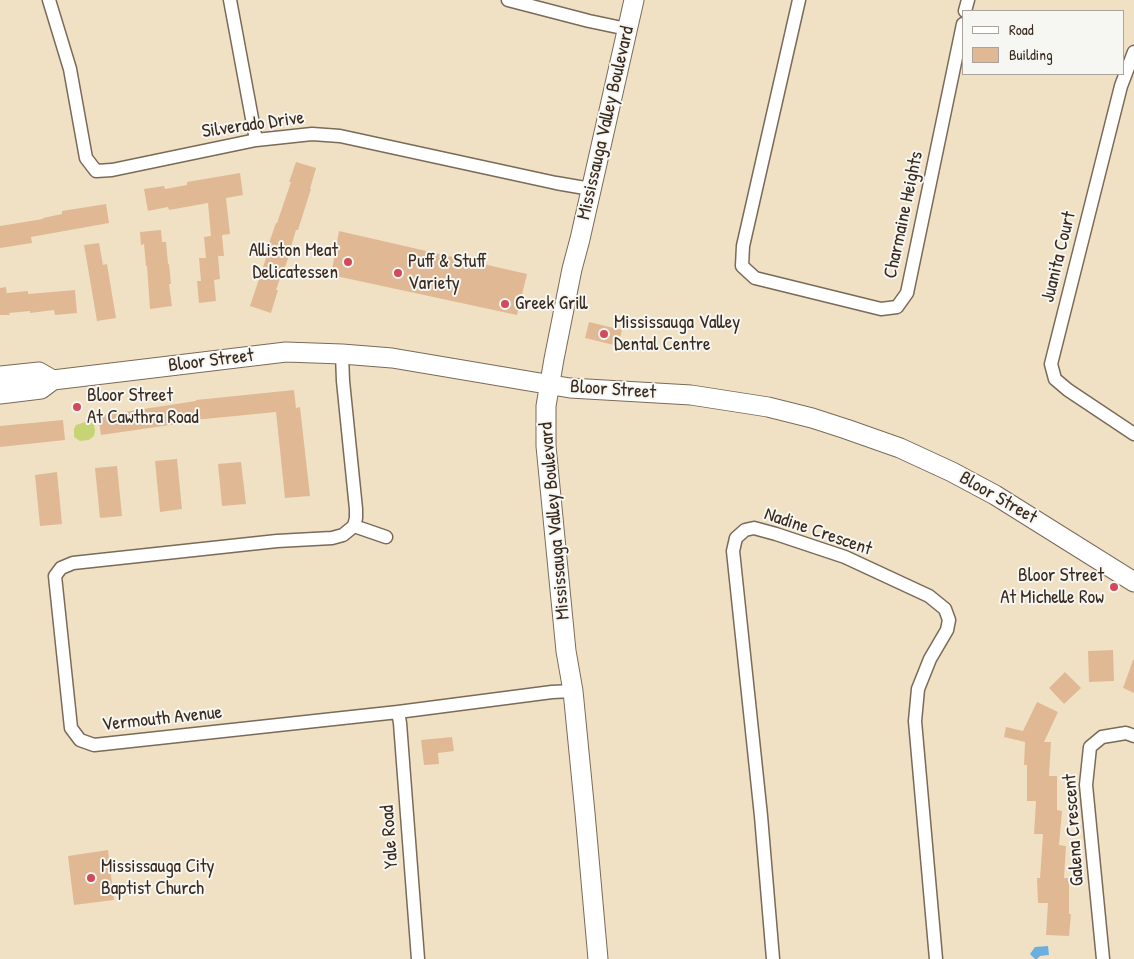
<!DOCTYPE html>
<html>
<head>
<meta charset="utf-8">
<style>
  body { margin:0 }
  #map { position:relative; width:1134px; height:959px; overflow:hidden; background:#f0e1c4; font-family:"Patrick Hand",sans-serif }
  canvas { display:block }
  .legend { position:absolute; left:962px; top:10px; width:162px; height:65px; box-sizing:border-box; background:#f6f6f2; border:1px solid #aba49d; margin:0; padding:6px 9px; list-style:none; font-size:15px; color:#3b2a1e }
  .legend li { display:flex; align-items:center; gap:10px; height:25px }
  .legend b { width:25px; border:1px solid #aba49d }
</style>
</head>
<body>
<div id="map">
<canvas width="1134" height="959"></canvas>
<ul class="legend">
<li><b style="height:6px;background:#fff"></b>Road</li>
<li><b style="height:14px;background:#e0b994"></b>Building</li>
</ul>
</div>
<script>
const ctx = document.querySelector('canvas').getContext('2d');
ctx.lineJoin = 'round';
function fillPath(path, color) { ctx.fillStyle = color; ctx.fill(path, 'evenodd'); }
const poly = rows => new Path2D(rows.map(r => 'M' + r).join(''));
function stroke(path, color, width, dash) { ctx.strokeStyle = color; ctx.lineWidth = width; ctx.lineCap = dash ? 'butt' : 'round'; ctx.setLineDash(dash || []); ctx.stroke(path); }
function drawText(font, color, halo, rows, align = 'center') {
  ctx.font = font + ' "Patrick Hand",sans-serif'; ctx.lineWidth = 4; ctx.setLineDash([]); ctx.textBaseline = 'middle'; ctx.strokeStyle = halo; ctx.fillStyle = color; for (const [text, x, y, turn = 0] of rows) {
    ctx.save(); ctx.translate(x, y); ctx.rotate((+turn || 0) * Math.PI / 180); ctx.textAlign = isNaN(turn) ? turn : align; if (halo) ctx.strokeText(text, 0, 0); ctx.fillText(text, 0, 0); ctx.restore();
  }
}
fillPath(poly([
  [88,421,94,424,95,431,94,436,89,440,80,441,74,437,74,429,76,425]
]), '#c7d475');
fillPath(poly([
  [1048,946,1049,955,1040,956,1037,959,1035,959,1030,954,1035,947]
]), '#6baee0');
fillPath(poly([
  [296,162,316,168,310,189,311,189,298,230,296,230,290,250,291,250,284,270,283,270,276,290,278,290,271,313,250,306,271,243,269,243,276,223,277,223,291,182,289,182],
  [240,173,243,195,226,198,230,234,222,235,224,256,218,256,220,279,214,280,216,301,199,303,197,281,201,281,199,258,206,258,204,237,211,236,208,203,169,210,168,207,148,211,144,189,164,186,165,189,187,185,187,182],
  [106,204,109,223,31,237,32,243,0,248,0,226,43,219,43,218,62,214,62,211],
  [161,230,162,242,166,242,168,264,169,264,171,284,169,284,172,306,150,309,147,266,146,266,144,244,141,245,140,232],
  [339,231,527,274,517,315,331,275],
  [99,243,103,265,107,264,116,318,97,321,84,245],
  [6,287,7,296,7,293,28,291,28,294,75,290,77,313,55,315,54,310,30,313,30,311,9,313,10,315,0,315,0,288],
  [589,322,622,330,618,346,585,338],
  [294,390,296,408,300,407,310,496,285,498,276,412,184,421,184,423,101,435,98,416,196,401,196,400],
  [63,420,65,440,0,447,0,426],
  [177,459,182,509,160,512,155,461],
  [241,462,246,504,222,506,218,464],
  [117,466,122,516,100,518,95,468],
  [57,472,62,524,40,526,35,475],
  [1113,650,1114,681,1089,682,1088,651],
  [1133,660,1134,660,1134,693,1123,688],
  [1065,672,1081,688,1064,704,1049,688],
  [1037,702,1058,712,1044,742,1051,742,1049,776,1057,776,1057,810,1062,811,1059,845,1066,846,1064,878,1069,878,1069,914,1071,914,1069,936,1046,935,1048,903,1038,903,1037,878,1040,878,1043,834,1034,834,1036,801,1027,801,1027,765,1024,765,1025,742,1004,737,1006,727,1023,731],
  [452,737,454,751,438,753,439,764,424,765,421,740],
  [108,850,114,900,74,905,68,856]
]), '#e0b994');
const street = poly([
  [49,0,70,69,86,158,96,171,112,170,256,140,312,134,340,136,556,183,591,189],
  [230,0,256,140],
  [508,0,589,21,627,29],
  [799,0,743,246,742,266,755,278,881,309,897,307,907,293,963,24],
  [965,11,968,0],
  [1134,52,1121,86,1051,364,1055,379,1068,390,1134,434],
  [342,354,343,381,356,509,356,518,354,526,343,535,332,538,277,541,73,563,61,568,55,576,71,728,80,740,94,745,398,712,552,692,573,691],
  [354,526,386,537],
  [398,712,400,723,418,959],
  [773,959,761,816,733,551,736,538,745,530,754,528,776,534,845,557,929,596,945,609,949,620,947,630,930,659,918,689,915,721,936,959],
  [1103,959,1086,785,1090,747,1102,737,1126,733,1134,736]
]);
const secondary = poly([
  [0,376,39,372,53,380],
  [0,394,41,389,53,380,286,352,342,354,392,358,570,388,691,395,768,407,812,418,846,429,900,448,952,472,995,495,1134,582],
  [598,959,585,813,573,691,566,651,546,446,546,406,554,359,572,269,580,239,634,0]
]);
stroke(street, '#7a6a58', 15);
stroke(secondary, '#7a6a58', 21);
stroke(street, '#fff', 12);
stroke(secondary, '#fff', 19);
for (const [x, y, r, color] of [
  [348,262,5,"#d1495b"],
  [398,273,5,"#d1495b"],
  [505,304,5,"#d1495b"],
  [604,334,5,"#d1495b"],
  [77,407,5,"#d1495b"],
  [1114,587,5,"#d1495b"],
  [91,878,5,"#d1495b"]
]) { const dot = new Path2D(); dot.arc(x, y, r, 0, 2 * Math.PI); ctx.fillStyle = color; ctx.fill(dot); stroke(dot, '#f6f6f2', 2); }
drawText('19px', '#3b2a1e', '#f6f6f2', [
  ["Mississauga Valley Boulevard",606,123,-77],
  ["Silverado Drive",253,125,-8],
  ["Charmaine Heights",904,215,-78],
  ["Juanita Court",1059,257,-76],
  ["Bloor Street",211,361,-7],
  ["Bloor Street",613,390,4],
  ["Bloor Street",998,498,30],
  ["Mississauga Valley Boulevard",555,521,-95],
  ["Nadine Crescent",818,532,19],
  ["Vermouth Avenue",162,719,-6],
  ["Galena Crescent",1074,830,-94],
  ["Yale Road",390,837,-94]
]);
drawText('19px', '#3b2a1e', '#f6f6f2', [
  ["Alliston Meat",338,251,"right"],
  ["Delicatessen",338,273,"right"],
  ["Puff & Stuff",408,262],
  ["Variety",408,284],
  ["Greek Grill",515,304],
  ["Mississauga Valley",614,323],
  ["Dental Centre",614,345],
  ["Bloor Street",87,396],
  ["At Cawthra Road",87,418],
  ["Bloor Street",1104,576,"right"],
  ["At Michelle Row",1104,598,"right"],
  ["Mississauga City",101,867],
  ["Baptist Church",101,889]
], 'left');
</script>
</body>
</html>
